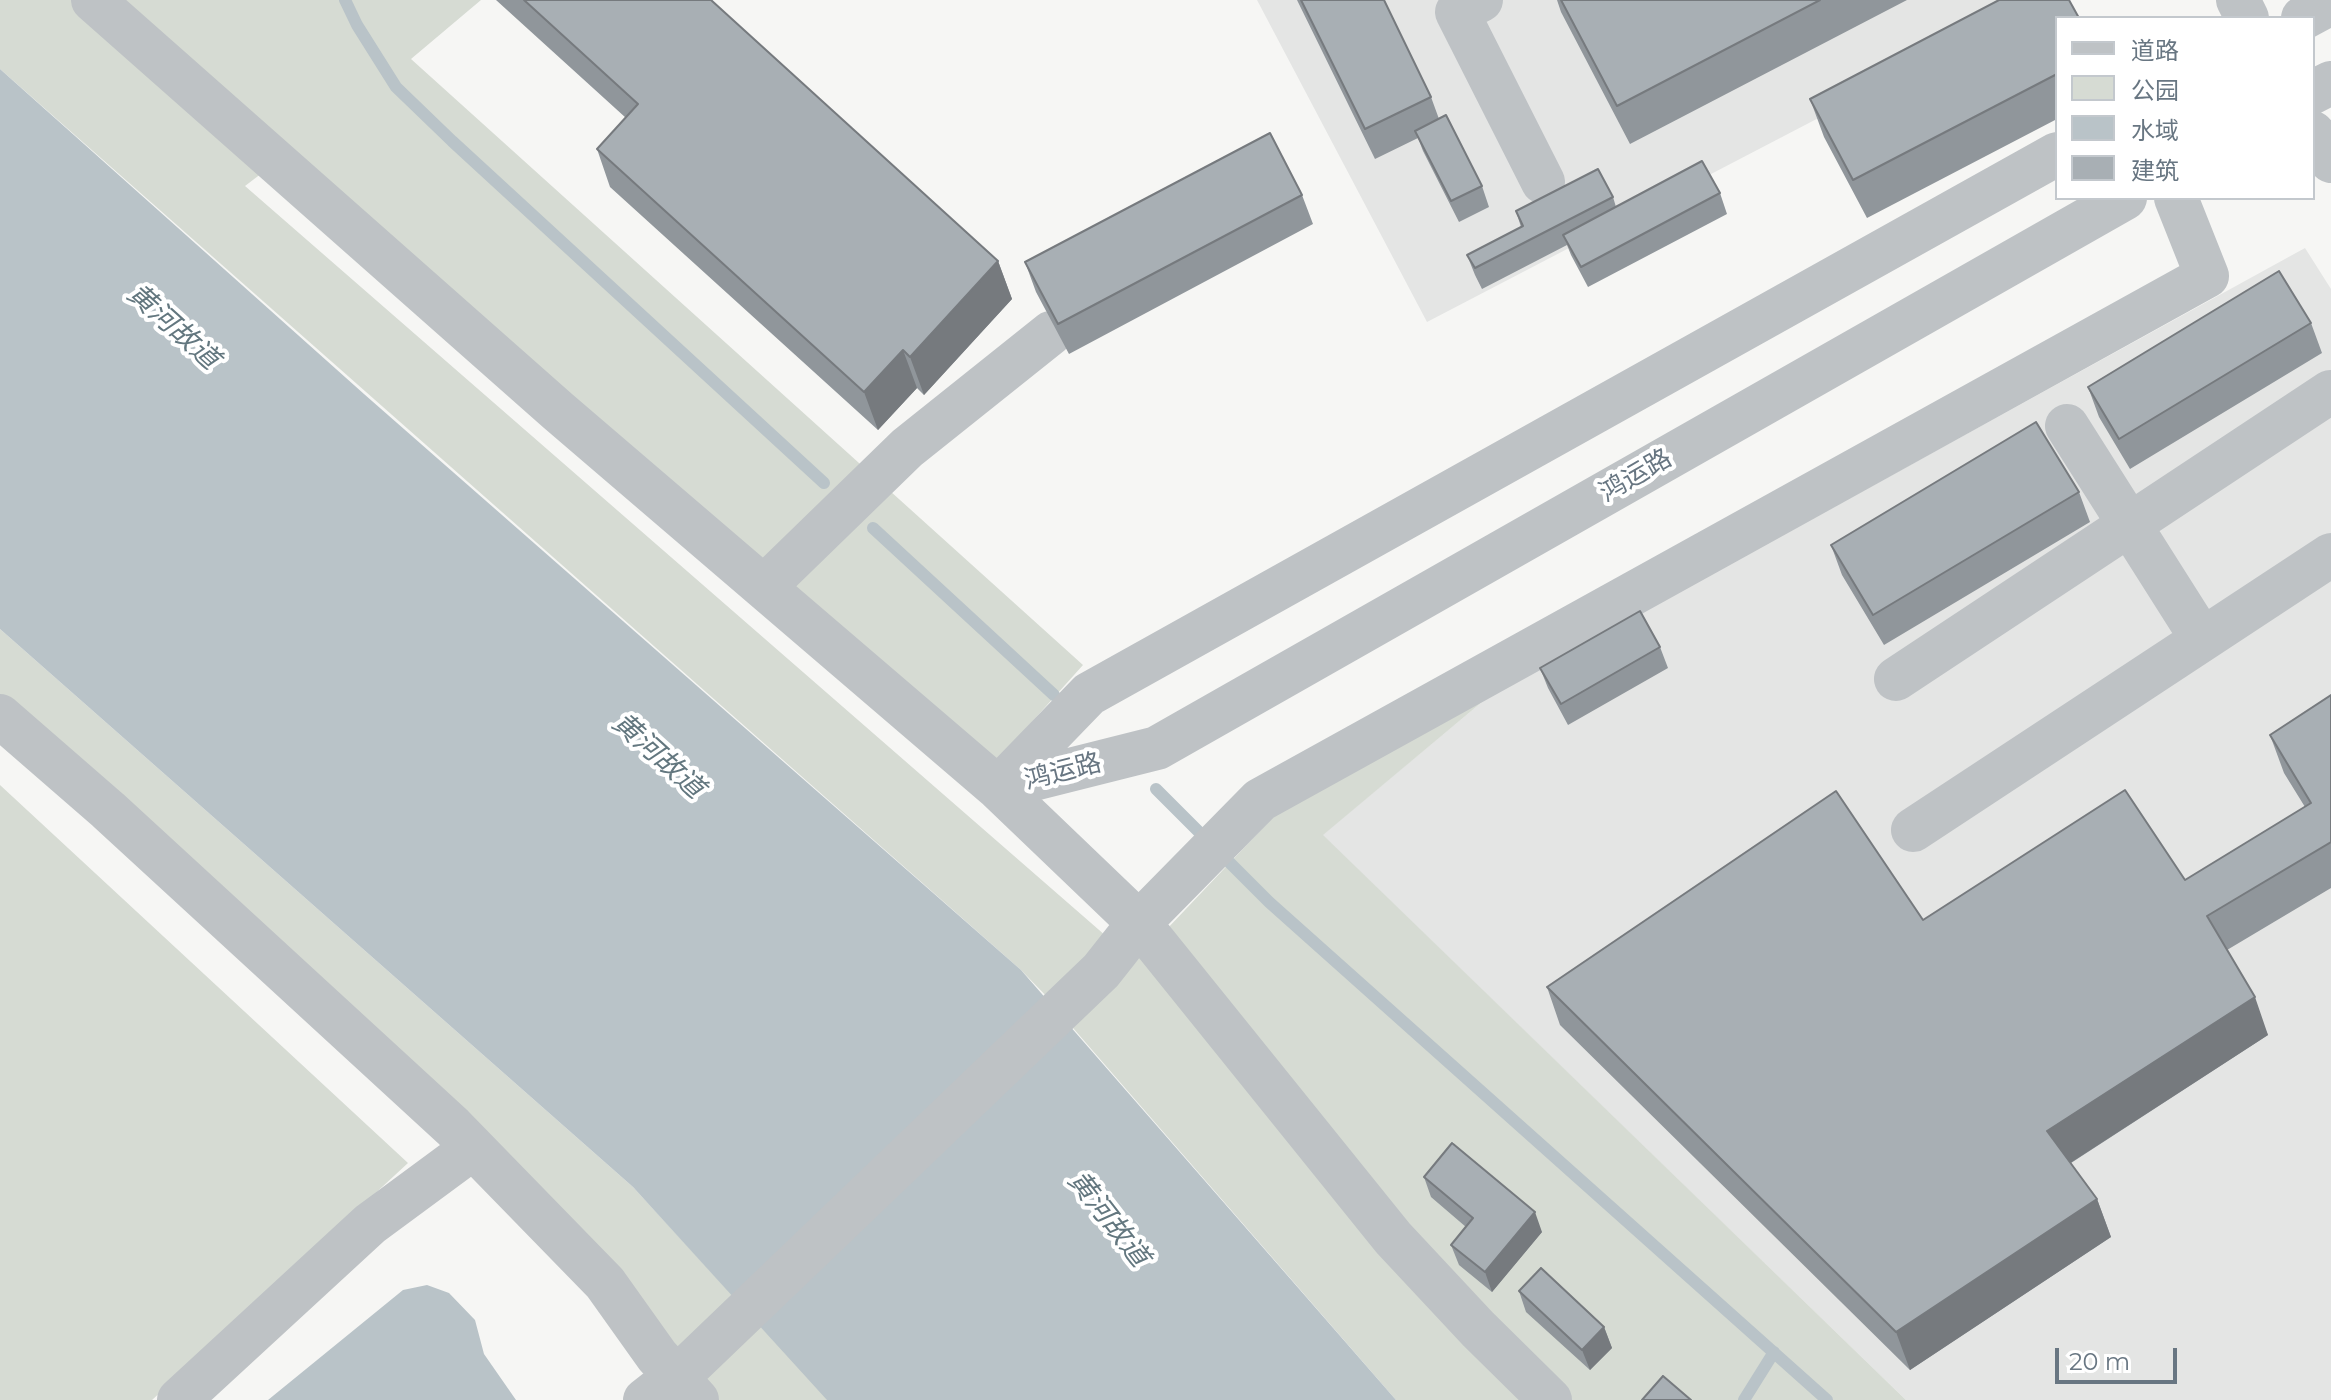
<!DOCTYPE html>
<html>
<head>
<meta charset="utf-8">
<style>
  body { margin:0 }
  #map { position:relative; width:2331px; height:1400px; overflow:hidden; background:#f6f6f4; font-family:Montserrat,"Noto Sans SC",sans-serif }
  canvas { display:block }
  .legend { position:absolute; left:2055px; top:16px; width:260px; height:184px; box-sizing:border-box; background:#fff; border:2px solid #c3c8cd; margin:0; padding:10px 14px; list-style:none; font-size:24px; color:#687682 }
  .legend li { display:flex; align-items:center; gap:16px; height:40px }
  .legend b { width:40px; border:2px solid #c3c8cd }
  .scale { position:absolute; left:2055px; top:1348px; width:122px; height:36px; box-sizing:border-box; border:4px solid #687682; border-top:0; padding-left:10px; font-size:24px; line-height:28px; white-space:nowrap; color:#687682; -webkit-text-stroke:6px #fff; paint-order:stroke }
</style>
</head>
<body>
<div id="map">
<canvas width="2331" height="1400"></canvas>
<ul class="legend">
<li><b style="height:10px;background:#bec2c5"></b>道路</li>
<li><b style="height:22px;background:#d6dbd3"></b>公园</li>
<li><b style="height:22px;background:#b9c3c8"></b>水域</li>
<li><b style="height:22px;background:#a8afb4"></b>建筑</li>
</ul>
<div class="scale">20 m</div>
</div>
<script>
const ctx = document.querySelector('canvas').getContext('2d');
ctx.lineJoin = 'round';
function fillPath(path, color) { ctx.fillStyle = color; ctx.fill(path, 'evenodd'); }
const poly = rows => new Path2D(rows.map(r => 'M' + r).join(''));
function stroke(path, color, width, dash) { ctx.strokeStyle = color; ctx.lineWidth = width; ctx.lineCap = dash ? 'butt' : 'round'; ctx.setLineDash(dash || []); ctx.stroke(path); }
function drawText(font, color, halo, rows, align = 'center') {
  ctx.font = font + ' Montserrat,"Noto Sans SC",sans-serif'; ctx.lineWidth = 8; ctx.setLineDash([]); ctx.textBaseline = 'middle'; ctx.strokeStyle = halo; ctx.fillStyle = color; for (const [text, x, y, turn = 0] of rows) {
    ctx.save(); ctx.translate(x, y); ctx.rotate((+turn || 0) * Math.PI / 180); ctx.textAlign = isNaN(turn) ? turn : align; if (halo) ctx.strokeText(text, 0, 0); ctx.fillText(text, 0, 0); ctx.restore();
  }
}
fillPath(poly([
  [1257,0,2045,0,1427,322],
  [2305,248,2331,289,2331,1400,1906,1400,1322,835,1488,697]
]), '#e4e5e4');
fillPath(poly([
  [0,0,481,0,411,59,1083,665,995,763,287,154,245,186,1114,943,1052,1002,1021,970,0,69],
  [0,629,633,1187,829,1400,715,1400,0,697],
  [1488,697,1323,835,1906,1400,1396,1400,1073,1028,1277,813],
  [0,785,408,1163,152,1400,0,1400]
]), '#d6dbd3');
fillPath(poly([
  [0,69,364,394,1021,970,1396,1400,827,1400,633,1187,0,629],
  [427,1285,449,1293,475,1320,484,1354,516,1400,268,1400,403,1290]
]), '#b9c3c8');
stroke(poly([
  [345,0,357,25,396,87,452,141,824,483],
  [873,528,1054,695],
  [1156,789,1269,902,1827,1400],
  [1744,1400,1774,1352]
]), '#b9c3c8', 12);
stroke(poly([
  [93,0,558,411,998,788,1139,923,1393,1238,1478,1329,1550,1400],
  [1481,0,1457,12,1543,182],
  [2238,0,2247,18],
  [2303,18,2331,3],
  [2313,92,2331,83],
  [2313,133,2331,161],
  [2067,426,2202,639],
  [764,587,907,448,1051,333],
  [1896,679,2330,392],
  [0,716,108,810,453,1127,605,1283,657,1356,697,1400],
  [998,788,1157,748,2125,198],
  [998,788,1089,694,2057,154],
  [1913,830,2331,555],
  [179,1400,370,1224,473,1148],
  [645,1400,691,1364,1101,971,1139,923,1260,800,2207,276,2176,198]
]), '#bec2c5', 44);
fillPath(poly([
  [496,0,711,0,998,261,1012,299,924,395,917,388,878,430,610,187,597,149,626,118],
  [1297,0,1384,0,1431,97,1439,119,1482,186,1489,207,1459,222,1423,151,1418,138,1375,159],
  [1557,0,1907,0,1630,144,1561,12],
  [2057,18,2057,119,1867,218,1824,137,1810,99],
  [1720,193,1727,214,1588,287,1571,255,1567,245,1482,289,1475,275,1467,255,1521,227,1516,211,1613,197,1616,207],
  [1302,195,1313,224,1069,354,1036,292,1025,262],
  [2311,323,2322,353,2130,469,2099,417,2088,387],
  [2079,492,2090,522,1884,645,1842,575,1831,545],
  [1660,647,1668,668,1568,725,1548,688,1540,668],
  [2331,695,2331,888,2227,950,2268,1035,2071,1163,2097,1199,2111,1237,1910,1370,1560,1025,1547,987,1923,920,2185,880,2305,807,2284,773,2270,735],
  [1424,1177,1542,1232,1492,1292,1459,1265,1451,1245,1466,1227,1431,1197],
  [1519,1291,1604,1327,1612,1348,1590,1370,1526,1312]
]), '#90969b');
fillPath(poly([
  [998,261,1012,299,924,395,910,357],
  [903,350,917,388,878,430,864,392],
  [2255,997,2268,1035,2061,1169,2047,1131],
  [2097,1199,2111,1237,1910,1370,1896,1332],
  [1535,1212,1542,1232,1492,1292,1485,1272],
  [1604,1327,1612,1348,1590,1370,1582,1350]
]), '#767a7e');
const building = poly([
  [524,0,711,0,998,261,910,357,903,350,864,392,597,149,638,104,524,0],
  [1301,0,1384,0,1431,97,1365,129,1301,0],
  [1561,0,1820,0,1617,106,1561,0],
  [1999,0,2069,0,2079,18,2057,18,2057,74,1853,180,1810,99,1999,0],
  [1446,115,1482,186,1451,201,1415,131,1446,115],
  [1270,133,1302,195,1058,324,1025,262,1270,133],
  [1702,161,1720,193,1581,267,1563,235,1702,161],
  [1598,169,1613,197,1475,268,1467,255,1523,226,1516,211,1598,169],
  [2279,271,2311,323,2119,439,2088,387,2279,271],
  [2036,422,2079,492,1873,615,1831,545,2036,422],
  [1640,611,1660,647,1561,704,1540,668,1640,611],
  [2331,695,2331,842,2207,916,2255,997,2047,1131,2097,1199,1896,1332,1547,987,1836,791,1923,920,2125,790,2185,880,2311,803,2270,735,2331,695],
  [1452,1143,1535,1212,1485,1272,1451,1245,1473,1218,1424,1177,1452,1143],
  [1541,1268,1604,1327,1582,1350,1519,1291,1541,1268],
  [1663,1376,1691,1400,1642,1400,1663,1376]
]);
fillPath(building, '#a8afb4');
stroke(building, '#767a7e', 2);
drawText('26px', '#687682', '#fff', [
  ["鸿运路",1636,476,-30],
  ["鸿运路",1063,772,-14]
]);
drawText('italic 28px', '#63777f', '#fff', [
  ["黄河故道",173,327,42],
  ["黄河故道",658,756,42],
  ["黄河故道",1108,1219,52]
]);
</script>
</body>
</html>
